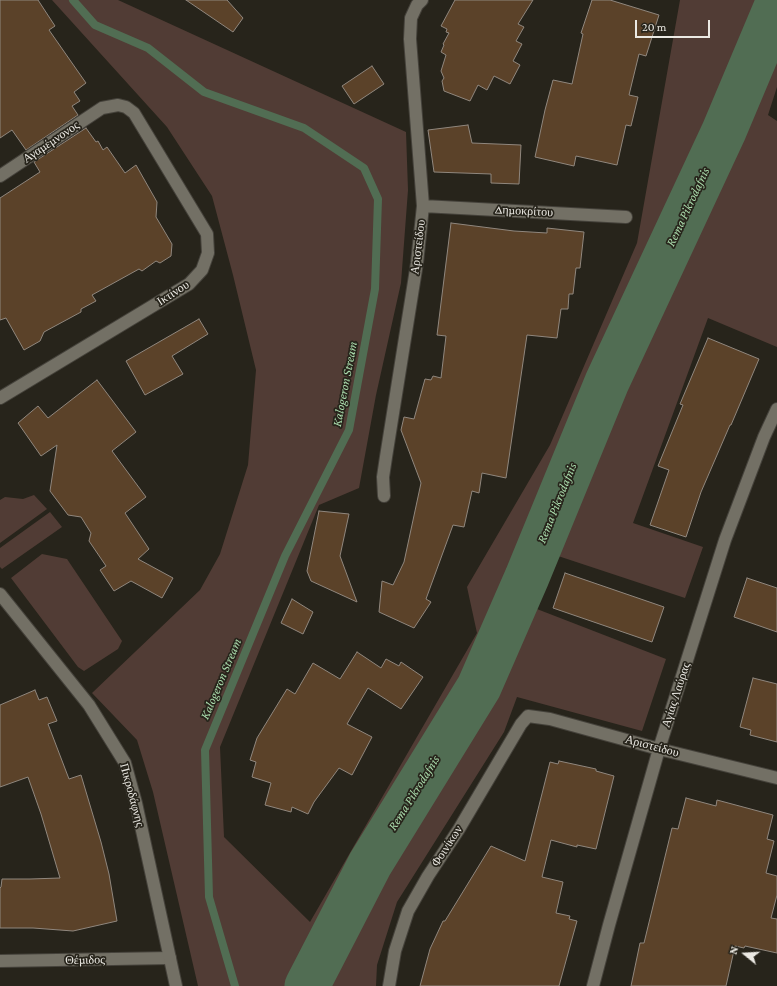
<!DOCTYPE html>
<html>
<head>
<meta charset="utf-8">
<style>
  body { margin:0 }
  #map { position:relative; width:777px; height:986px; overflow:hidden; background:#27241b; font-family:"Crimson Pro",serif }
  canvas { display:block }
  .north { position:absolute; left:725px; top:934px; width:40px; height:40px; -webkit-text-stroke:3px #27241b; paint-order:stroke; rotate:288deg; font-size:11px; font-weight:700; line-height:16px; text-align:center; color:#ebe9e3 }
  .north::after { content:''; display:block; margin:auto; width:14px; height:18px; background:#ebe9e3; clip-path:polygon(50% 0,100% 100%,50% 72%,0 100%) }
  .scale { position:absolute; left:635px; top:20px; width:75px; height:18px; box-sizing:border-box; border:2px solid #ebe9e3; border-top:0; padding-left:5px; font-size:12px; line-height:14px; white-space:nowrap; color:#ebe9e3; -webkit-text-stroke:3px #27241b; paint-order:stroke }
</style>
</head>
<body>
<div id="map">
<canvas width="777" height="986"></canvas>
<div class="north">N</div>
<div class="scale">20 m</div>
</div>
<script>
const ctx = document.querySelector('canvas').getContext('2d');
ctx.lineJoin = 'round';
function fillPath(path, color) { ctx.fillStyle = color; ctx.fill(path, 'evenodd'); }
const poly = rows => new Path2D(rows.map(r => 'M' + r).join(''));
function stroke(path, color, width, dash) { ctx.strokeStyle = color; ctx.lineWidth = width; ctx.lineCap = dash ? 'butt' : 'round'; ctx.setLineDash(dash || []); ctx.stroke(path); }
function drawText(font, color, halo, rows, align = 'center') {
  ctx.font = font + ' "Crimson Pro",serif'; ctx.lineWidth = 3.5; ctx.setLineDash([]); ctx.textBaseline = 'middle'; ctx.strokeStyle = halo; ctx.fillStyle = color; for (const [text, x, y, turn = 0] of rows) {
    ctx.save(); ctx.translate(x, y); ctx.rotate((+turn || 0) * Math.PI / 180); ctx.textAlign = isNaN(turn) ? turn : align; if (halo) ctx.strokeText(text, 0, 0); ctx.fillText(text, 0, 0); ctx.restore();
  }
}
fillPath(poly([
  [52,0,118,0,406,132,408,190,401,283,376,395,359,488,319,505,220,747,224,837,310,922,477,633,467,587,550,445,637,243,680,0,777,0,777,87,768,115,777,121,777,347,708,318,633,523,703,547,685,598,546,552,524,604,666,659,642,731,517,697,504,732,397,902,377,965,376,986,198,986,153,792,137,740,92,693,200,590,220,554,248,465,256,370,233,275,212,196,167,127],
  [34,495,47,509,0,543,0,500,5,497,23,499],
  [50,512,62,527,2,569,0,567,0,548],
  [42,554,67,559,122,641,118,649,84,671,78,667,11,578]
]), '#513c35');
stroke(poly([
  [73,0,95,25,148,48,204,92,304,128,364,168,378,199,375,289,349,430,285,556,205,750,209,897,235,986]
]), '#516d53', 8);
stroke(poly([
  [307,986,370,864,479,687,527,577,607,382,724,131,777,5]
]), '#516d53', 45);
const building = poly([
  [0,0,38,0,55,26,49,30,86,83,74,92,80,101,72,106,78,115,26,150,12,130,0,138,0,0],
  [186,0,227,0,243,18,233,32,186,0],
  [455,0,533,0,518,24,524,27,516,41,522,44,513,61,520,65,510,84,494,76,487,90,478,85,470,101,444,91,442,81,444,78,441,71,446,55,441,52,444,45,443,44,449,33,446,32,447,29,441,26,455,0],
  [592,0,610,0,659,15,646,56,639,54,629,95,638,97,631,126,626,125,617,165,576,156,574,166,535,157,545,110,553,80,572,84,583,34,581,33,592,0],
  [372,66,384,84,354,104,342,86,372,66],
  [468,125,472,143,521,145,519,184,491,183,491,174,434,172,428,130,468,125],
  [86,128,96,142,98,141,103,150,107,147,125,173,136,165,157,202,156,217,172,244,171,256,160,263,156,261,142,271,139,269,92,295,96,301,81,309,81,312,44,332,40,341,24,350,6,318,0,320,0,198,40,172,34,162,86,128],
  [451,223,514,231,547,233,547,228,584,232,580,268,576,268,573,294,569,294,568,309,561,309,557,338,527,335,506,478,482,473,479,493,472,491,464,527,453,525,426,599,431,602,414,628,379,612,382,581,393,585,404,562,421,483,401,430,404,417,414,419,425,379,431,380,433,376,441,378,446,336,437,335,451,223],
  [199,319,208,334,172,356,183,374,145,395,126,361,199,319],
  [708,338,759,359,731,425,730,425,701,492,686,537,650,525,669,470,658,466,683,405,680,404,708,338],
  [97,380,136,432,112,451,146,497,125,513,149,549,138,559,173,578,162,598,131,581,114,591,100,570,106,566,89,541,91,533,81,517,68,515,50,491,57,445,41,456,18,423,38,406,48,418,97,380],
  [319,511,349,514,340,556,357,602,311,581,307,571,319,511],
  [565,573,664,607,652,642,553,608,565,573],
  [747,578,777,588,777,632,734,617,747,578],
  [292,599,313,612,303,634,281,623,292,599],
  [357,652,381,668,386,659,399,666,401,662,423,677,401,709,368,688,347,724,372,737,352,775,339,768,314,802,308,814,292,807,291,812,265,805,271,783,252,777,256,762,250,760,257,738,287,689,295,694,313,663,340,679,357,652],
  [753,678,777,684,777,742,750,735,751,730,740,727,753,678],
  [35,690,39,700,47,697,57,721,48,724,69,779,81,775,101,842,109,874,117,921,73,931,33,928,0,928,0,888,1,887,2,879,30,879,60,878,41,814,28,777,0,787,0,705,35,690],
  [559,761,596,769,596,771,614,776,596,849,577,845,577,847,551,840,542,877,563,882,556,913,570,916,569,919,577,921,559,986,420,986,430,949,443,921,445,921,491,846,525,861,550,762,558,764,559,761],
  [686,798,716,806,717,800,773,815,767,839,774,841,766,873,777,876,777,895,771,918,777,919,777,953,745,946,744,948,735,946,726,986,631,986,640,943,644,943,672,828,678,829,686,798]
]);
fillPath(building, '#5b4229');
stroke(building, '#90877e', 1);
const street = poly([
  [0,176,102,108,118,105,126,107,134,113,207,234,208,253,202,270,189,284,0,398],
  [423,206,626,217],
  [384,496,383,477,386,457,417,263,423,206,410,39,411,18,417,5,422,0],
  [0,961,170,958],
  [389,986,395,951,408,911,428,876,459,829,521,724,528,716,550,719,659,749,777,778],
  [593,986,609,925,659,749,725,540,764,437,777,409]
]);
const secondary = poly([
  [0,594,89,705,125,763,136,803,176,986]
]);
stroke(street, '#45423b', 14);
stroke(secondary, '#45423b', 14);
stroke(street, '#737065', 12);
stroke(secondary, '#737065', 12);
drawText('12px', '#ebe9e3', '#27241b', [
  ["Αγαμέμνονος",51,142,-34],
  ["Δημοκρίτου",524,211,3],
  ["Αριστείδου",418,247,-83],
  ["Ικτίνου",173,293,-33],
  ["Αγίας Λαύρας",676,695,-72],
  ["Αριστείδου",652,746,15],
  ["Πικροδάφνης",132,795,75],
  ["Φοινίκων",447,846,-57],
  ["Θέμιδος",85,960,-1]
]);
drawText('italic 13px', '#a9daab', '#27241b', [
  ["Rema Pikrodafnis",688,207,-65],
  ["Kalogeron Stream",345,384,-79],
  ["Rema Pikrodafnis",557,503,-68],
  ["Kalogeron Stream",221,679,-67],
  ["Rema Pikrodafnis",414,793,-58]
]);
</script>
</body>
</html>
